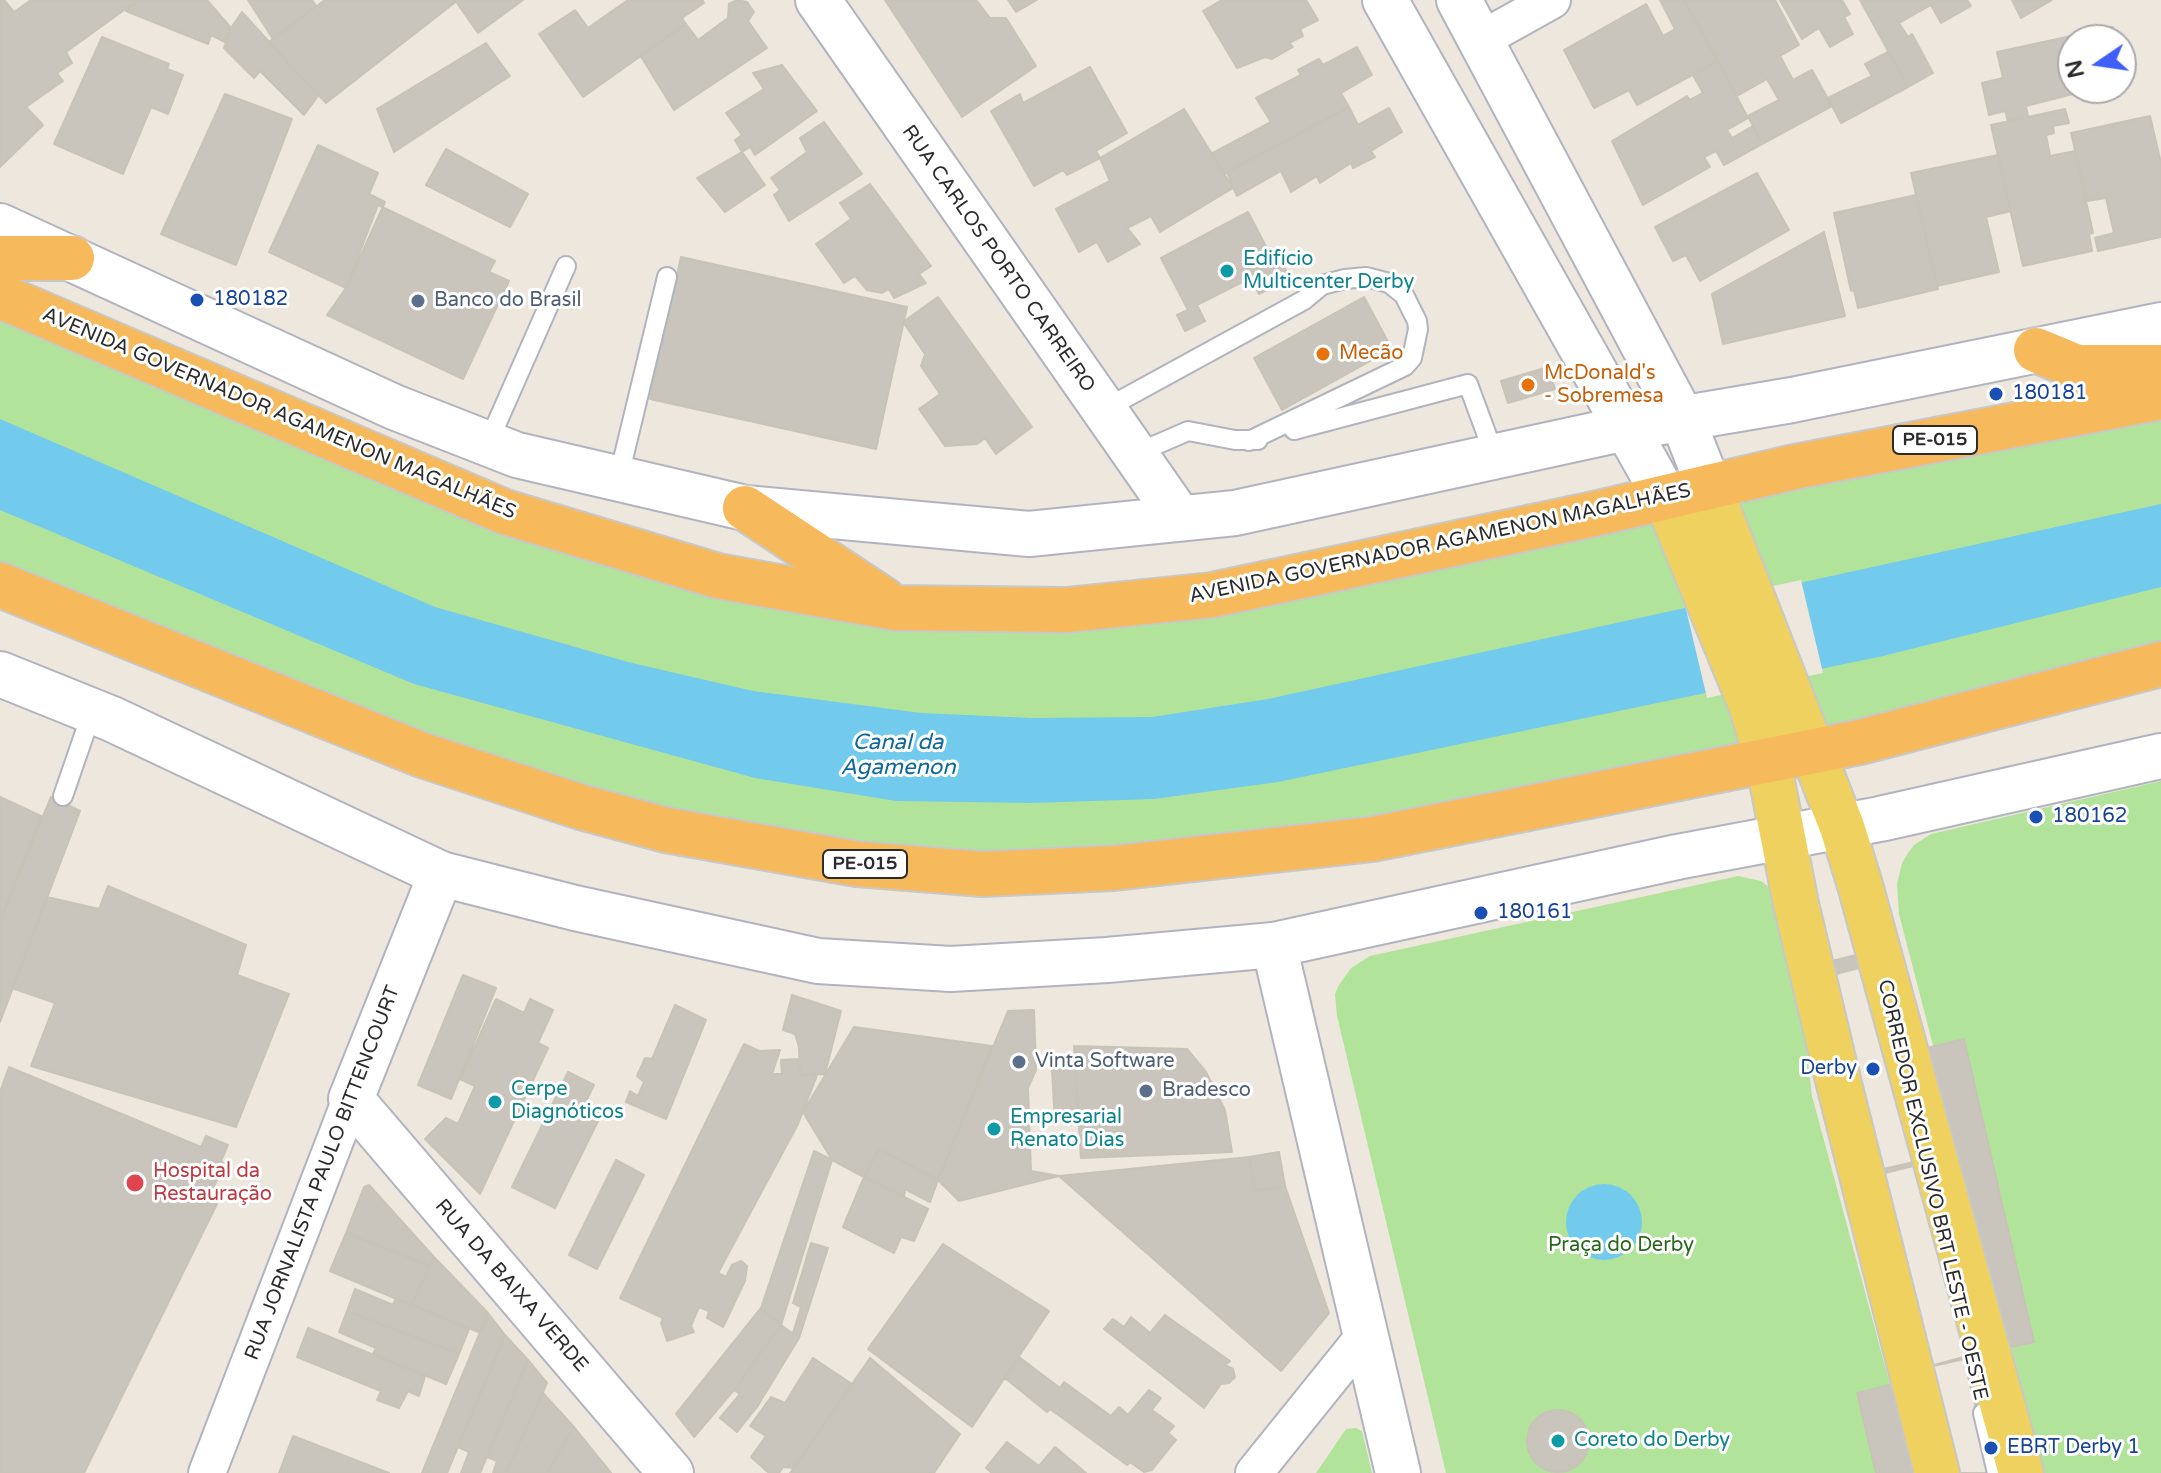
<!DOCTYPE html>
<html>
<head>
<meta charset="utf-8">
<style>
  body { margin:0 }
  #map { position:relative; width:2161px; height:1473px; overflow:hidden; background:#ede7de; font-family:"Varela Round",sans-serif }
  canvas { display:block }
  .north { position:absolute; left:2057px; top:24px; width:80px; height:80px; box-sizing:border-box; background:#fff; border:2px solid #aaa; border-radius:50%; rotate:257deg; font-size:22px; font-weight:700; line-height:32px; text-align:center; color:#2b2b2b }
  .north::after { content:''; display:block; margin:auto; width:28px; height:36px; background:#405ef8; clip-path:polygon(50% 0,100% 100%,50% 72%,0 100%) }
</style>
</head>
<body>
<div id="map">
<canvas width="2161" height="1473"></canvas>
<div class="north">N</div>
</div>
<script>
const ctx = document.querySelector('canvas').getContext('2d');
ctx.lineJoin = 'round';
function fillPath(path, color) { ctx.fillStyle = color; ctx.fill(path, 'evenodd'); }
const poly = rows => new Path2D(rows.map(r => 'M' + r).join(''));
function stroke(path, color, width, dash) { ctx.strokeStyle = color; ctx.lineWidth = width; ctx.lineCap = dash ? 'butt' : 'round'; ctx.setLineDash(dash || []); ctx.stroke(path); }
function drawText(font, color, halo, rows, align = 'center') {
  ctx.font = font + ' "Varela Round",sans-serif'; ctx.lineWidth = 6; ctx.setLineDash([]); ctx.textBaseline = 'middle'; ctx.strokeStyle = halo; ctx.fillStyle = color; for (const [text, x, y, turn = 0] of rows) {
    ctx.save(); ctx.translate(x, y); ctx.rotate((+turn || 0) * Math.PI / 180); ctx.textAlign = isNaN(turn) ? turn : align; if (halo) ctx.strokeText(text, 0, 0); ctx.fillText(text, 0, 0); ctx.restore();
  }
}
fillPath(poly([
  [0,296,718,576,1066,610,1666,498,1768,761,1114,868,666,830,0,584],
  [2161,397,2161,664,1811,752,1709,487],
  [2161,781,2161,1473,2044,1473,1899,914,1897,884,1902,863,1908,853,1914,845,1931,834],
  [1738,876,1761,881,1776,893,1796,957,1812,1096,1914,1473,1446,1473,1337,1016,1335,994,1339,985,1351,968,1370,956],
  [1356,1428,1362,1431,1372,1473,1316,1473,1346,1429]
]), '#b2e39b');
fillPath(poly([
  [0,419,435,607,628,662,753,691,921,713,1032,718,1152,717,1268,699,2161,504,2161,587,1883,656,1278,782,1154,799,1031,803,896,801,755,778,414,684,0,510],
  '1566 1222a38 38 0 1 1 76 0a38 38 0 1 1-76 0Z'
]), '#72caed');
fillPath(poly([
  [1801,580,1823,673,1707,698,1685,605]
]), '#ede7de');
const building = poly([
  [0,0,4,0,14,12,31,0,138,0,66,52,72,63,57,73,63,81,26,107,43,125,0,167,0,0],
  [138,0,207,0,231,28,225,42,211,35,208,44,126,11,138,0],
  [248,0,312,0,316,6,273,39,248,0],
  [325,0,458,0,326,103,269,42,325,0],
  [523,0,478,33,457,3,458,0,523,0],
  [628,0,702,0,704,3,682,18,686,24,583,97,539,34,575,10,588,28,628,0],
  [737,0,747,2,754,12,748,21,767,48,674,110,640,55,686,24,698,40,728,18,729,4,737,0],
  [885,0,976,0,990,18,1006,18,1036,66,962,117,885,0],
  [1008,0,1037,0,1016,12,1008,0],
  [1222,0,1306,0,1318,20,1300,29,1303,36,1289,43,1293,47,1272,59,1265,57,1237,68,1203,11,1222,0],
  [1660,0,1684,0,1718,61,1637,105,1629,90,1594,108,1564,50,1646,4,1663,36,1675,29,1660,0],
  [1684,0,1775,0,1799,45,1780,56,1793,80,1812,70,1832,106,1762,144,1748,116,1779,100,1767,79,1737,96,1684,0],
  [1780,0,1842,0,1850,14,1844,17,1853,34,1830,47,1819,28,1802,39,1780,0],
  [1860,0,1967,0,1971,6,1941,23,1931,5,1899,23,1908,37,1912,34,1933,73,1908,87,1860,0],
  [2012,0,2052,0,2021,18,2012,0],
  [242,12,318,96,304,115,260,71,254,78,224,48,231,28,242,12],
  [2113,27,2116,40,2073,40,2073,88,2096,88,2026,106,2028,117,2008,121,2005,111,1989,115,1982,83,2003,78,1997,52,2113,27],
  [102,37,169,64,167,69,183,75,168,114,151,107,123,174,54,144,102,37],
  [486,43,510,76,394,152,377,109,486,43],
  [1357,47,1372,75,1341,93,1349,107,1224,174,1211,154,1271,122,1256,98,1301,75,1298,70,1319,59,1323,65,1357,47],
  [1888,52,1908,87,1841,123,1828,98,1872,76,1865,64,1888,52],
  [1718,61,1748,118,1727,130,1732,138,1753,126,1762,144,1724,165,1716,151,1704,157,1710,167,1643,205,1612,141,1687,96,1690,100,1703,93,1693,75,1718,61],
  [782,65,817,111,755,155,750,147,742,152,735,140,742,135,726,113,764,89,753,73,782,65],
  [1090,67,1127,133,1096,151,1100,158,1067,175,1063,170,1034,186,991,111,1020,94,1023,103,1090,67],
  [225,94,292,119,236,265,161,234,225,94],
  [1349,107,1358,125,1389,108,1402,132,1371,151,1375,157,1353,168,1351,163,1320,183,1317,176,1291,192,1281,171,1237,196,1227,172,1349,107],
  [1184,109,1233,188,1160,232,1151,216,1127,228,1140,244,1108,262,1097,242,1079,252,1056,209,1110,181,1100,158,1184,109],
  [2065,109,2069,123,2053,126,2054,133,2046,135,2050,156,2075,151,2093,233,2089,234,2092,251,2023,266,1991,125,2065,109],
  [2150,116,2161,163,2161,237,2098,251,2095,238,2114,233,2106,198,2087,201,2071,133,2150,116],
  [824,122,862,174,789,221,774,195,780,190,771,178,807,152,800,138,824,122],
  [318,145,378,173,369,194,385,202,346,288,269,252,318,145],
  [446,149,528,194,510,227,426,185,446,149],
  [742,152,765,185,725,212,697,178,742,152],
  [1998,155,2011,211,1986,217,1999,272,1937,286,1911,173,1998,155],
  [1757,173,1789,230,1700,281,1686,255,1673,261,1655,227,1757,173],
  [870,184,931,266,919,274,926,283,894,298,889,289,882,293,867,290,855,276,844,283,816,244,851,219,840,203,870,184],
  [1916,195,1938,289,1858,308,1854,290,1851,291,1834,213,1916,195],
  [378,205,495,261,489,272,509,281,463,379,327,315,346,288,378,205],
  [1248,212,1275,264,1281,261,1290,278,1259,294,1250,278,1197,305,1205,321,1185,331,1177,315,1188,310,1161,258,1248,212],
  [1824,232,1845,316,1723,344,1712,294,1824,232],
  [681,257,907,307,876,449,650,399,681,257],
  [938,297,1032,427,996,454,985,438,977,444,945,446,919,409,940,394,921,366,925,354,903,322,938,297],
  [1364,297,1392,349,1282,410,1254,358,1364,297],
  [1548,367,1555,389,1508,403,1501,381,1548,367],
  [0,797,41,816,0,921,0,797],
  [51,797,80,811,0,1022,0,921,51,797],
  [108,886,246,945,237,975,289,994,236,1127,31,1066,55,1003,12,988,47,897,99,909,108,886],
  [1872,951,1925,1163,1873,1176,1820,964,1872,951],
  [1867,966,1914,1162,1879,1170,1832,975,1867,966],
  [463,975,496,988,451,1099,418,1085,463,975],
  [792,995,841,1011,825,1074,800,1075,799,1047,795,1034,783,1030,792,995],
  [496,999,524,1013,530,999,553,1010,538,1043,548,1048,480,1194,425,1139,446,1118,458,1124,475,1086,460,1079,496,999],
  [675,1005,706,1020,666,1119,626,1102,630,1091,638,1096,644,1082,637,1076,645,1058,652,1059,675,1005],
  [1034,1010,1036,1070,1028,1088,1031,1171,1059,1176,959,1201,938,1180,1008,1011,1034,1010],
  [854,1027,992,1046,938,1180,879,1149,864,1177,832,1160,803,1112,854,1027],
  [1964,1039,2034,1342,1997,1350,1927,1048,1964,1039],
  [744,1044,759,1051,780,1050,772,1074,782,1074,781,1060,799,1059,800,1075,818,1073,798,1124,718,1273,726,1277,732,1265,741,1261,747,1266,745,1281,723,1327,707,1318,709,1311,699,1307,691,1326,694,1332,667,1341,661,1323,663,1318,620,1298,744,1044],
  [1074,1046,1187,1049,1206,1072,1225,1110,1232,1152,1081,1158,1074,1046],
  [9,1067,201,1147,206,1136,228,1145,221,1161,225,1164,207,1200,217,1204,84,1473,0,1473,0,1092,9,1067],
  [1075,1069,1079,1121,1055,1122,1052,1070,1075,1069],
  [568,1072,594,1085,584,1105,602,1113,555,1208,512,1187,568,1072],
  [879,1149,938,1180,930,1202,905,1189,904,1197,864,1177,879,1149],
  [814,1151,832,1160,781,1325,761,1308,814,1151],
  [1279,1152,1285,1186,1255,1191,1249,1157,1279,1152],
  [1249,1157,1255,1191,1285,1186,1329,1313,1281,1371,1059,1176,1249,1157],
  [616,1160,644,1175,597,1269,569,1255,616,1160],
  [864,1177,928,1209,914,1241,901,1237,894,1253,843,1227,864,1177],
  [369,1185,434,1257,430,1266,346,1233,364,1187,369,1185],
  [346,1233,430,1266,411,1305,330,1271,346,1233],
  [811,1243,828,1248,799,1338,793,1333,801,1307,793,1303,811,1243],
  [943,1244,1049,1311,972,1427,868,1349,943,1244],
  [434,1257,488,1313,481,1333,411,1305,434,1257],
  [355,1289,393,1305,396,1298,469,1329,459,1354,347,1311,355,1289],
  [761,1308,781,1325,734,1390,694,1437,676,1414,761,1308],
  [347,1311,459,1354,446,1384,373,1354,376,1348,339,1332,347,1311],
  [488,1313,505,1335,447,1473,422,1473,488,1313],
  [1165,1315,1230,1361,1225,1365,1233,1369,1235,1377,1229,1383,1221,1384,1204,1408,1104,1329,1113,1319,1124,1327,1131,1317,1150,1333,1165,1315],
  [781,1325,799,1338,757,1407,737,1432,720,1418,740,1394,734,1390,781,1325],
  [308,1328,425,1376,419,1396,408,1391,399,1408,377,1400,381,1391,297,1357,308,1328],
  [505,1335,528,1360,480,1473,461,1473,469,1452,458,1447,505,1335],
  [1975,1354,2004,1473,1949,1473,1923,1368,1975,1354],
  [1019,1357,1060,1388,1064,1382,1111,1416,1119,1407,1128,1415,1149,1390,1161,1398,1152,1410,1174,1426,1168,1433,1176,1440,1152,1470,1144,1472,1130,1462,1127,1465,1050,1409,1047,1412,1005,1378,1019,1357],
  [813,1358,852,1384,794,1468,783,1467,779,1473,769,1473,751,1457,766,1436,750,1426,771,1397,785,1403,813,1358],
  [870,1358,960,1434,934,1473,790,1473,870,1358],
  [1964,1359,1991,1473,1955,1473,1929,1367,1964,1359],
  [528,1360,547,1383,506,1473,493,1473,497,1461,487,1457,528,1360],
  [1894,1384,1915,1473,1876,1473,1857,1393,1894,1384],
  [543,1393,573,1426,548,1473,506,1473,543,1393],
  '1527 1441a31 31 0 1 1 62 0a31 31 0 1 1-62 0Z',
  [573,1426,611,1473,548,1473,573,1426],
  [293,1436,389,1473,279,1473,293,1436],
  [1007,1442,1039,1466,1055,1447,1086,1473,992,1473,986,1468,1007,1442]
]);
fillPath(building, '#c9c5bc');
stroke(building, '#c8c3b7', 2);
const service = poly([
  [1103,410,1304,300,1322,285,1345,279,1366,277,1389,283,1404,295,1417,321,1418,329,1412,358,1405,366,1249,441],
  [1294,430,1468,384,1495,457],
  [488,443,566,266],
  [1135,454,1188,431,1235,440,1258,440],
  [618,480,667,277],
  [63,796,92,712],
  [1983,1413,1997,1473]
]);
const minor = poly([
  [1482,39,1552,0],
  [207,1473,351,1099],
  [1254,1473,1366,1334]
]);
const tertiary = poly([
  [818,0,1179,517],
  [441,874,351,1099,671,1473],
  [1274,945,1398,1473]
]);
const secondary = poly([
  [1385,0,1666,498],
  [1459,0,1682,418,1709,487],
  [0,226,394,407,517,455,745,508,1029,534,1235,513,1626,428,1792,400,2161,325],
  [0,674,112,719,441,874,575,908,818,961,951,969,1107,960,1274,945,1677,857,1880,819,2161,756]
]);
const primary = poly([
  [1709,487,1842,827,1860,885,2021,1473],
  [1666,498,1751,705,1768,761,1796,904,1838,1080,1937,1473]
]);
const trunk = poly([
  [0,258,72,258],
  [0,296,505,512,718,576,896,608,1066,610,1212,595,1594,514,1794,467,2161,397],
  [2036,350,2077,367,2161,367],
  [745,508,884,600],
  [0,585,422,755,581,807,666,830,857,864,983,874,1114,868,1373,839,1860,742,2161,664]
]);
stroke(service, '#b1b4bf', 22);
stroke(minor, '#b1b4bf', 40);
stroke(tertiary, '#b1b4bf', 48);
stroke(secondary, '#b1b4bf', 48);
stroke(primary, '#c8c8c8', 48);
stroke(trunk, '#c8c8c8', 48);
stroke(service, '#fff', 18);
stroke(minor, '#fff', 36);
stroke(tertiary, '#fff', 44);
stroke(secondary, '#fff', 44);
stroke(primary, '#efd160', 44);
stroke(trunk, '#f6ba5c', 44);
for (const [x, y, r, color] of [
  [1227,271,8,"#0f9aa8"],
  [197,300,8,"#1a4fb4"],
  [418,301,8,"#5c6f8a"],
  [1323,354,8,"#e8710a"],
  [1528,385,8,"#e8710a"],
  [1996,394,8,"#1a4fb4"],
  [2036,817,8,"#1a4fb4"],
  [1481,913,8,"#1a4fb4"],
  [1019,1062,8,"#5c6f8a"],
  [1873,1069,8,"#1a4fb4"],
  [1146,1091,8,"#5c6f8a"],
  [495,1102,8,"#0f9aa8"],
  [994,1129,8,"#0f9aa8"],
  [135,1183,10,"#e0444e"],
  [1558,1441,8,"#0f9aa8"],
  [1991,1448,8,"#1a4fb4"]
]) { const dot = new Path2D(); dot.arc(x, y, r, 0, 2 * Math.PI); ctx.fillStyle = color; ctx.fill(dot); stroke(dot, '#fff', 3); }
for (const [x, y, w] of [
  [1935,440,84],
  [865,864,84]
]) { const box = new Path2D(); box.roundRect(x - w / 2, y - 14, w, 28, 6); ctx.fillStyle = '#fff'; ctx.fill(box); stroke(box, '#2b2b2b', 2); }
drawText('bold 18px', '#2b2b2b', null, [
  ["PE-015",1935,440],
  ["PE-015",865,864]
]);
drawText('20px', '#2b2b2b', '#fff', [
  ["RUA CARLOS PORTO CARREIRO",998,259,55],
  ["AVENIDA GOVERNADOR AGAMENON MAGALHÃES",279,414,23],
  ["AVENIDA GOVERNADOR AGAMENON MAGALHÃES",1440,544,-12],
  ["RUA JORNALISTA PAULO BITTENCOURT",323,1173,-69],
  ["CORREDOR EXCLUSIVO BRT LESTE - OESTE",1932,1190,77],
  ["RUA DA BAIXA VERDE",511,1286,49]
]);
drawText('20px', '#0d838f', '#fff', [
  ["Edifício",1243,260],
  ["Multicenter Derby",1243,283],
  ["Cerpe",511,1090],
  ["Diagnóticos",511,1113],
  ["Empresarial",1010,1118],
  ["Renato Dias",1010,1141],
  ["Coreto do Derby",1574,1441]
], 'left');
drawText('20px', '#164399', '#fff', [
  ["180182",213,300],
  ["180181",2012,394],
  ["180162",2052,817],
  ["180161",1497,913],
  ["Derby",1857,1069,"right"],
  ["EBRT Derby 1",2007,1448]
], 'left');
drawText('20px', '#4e5e75', '#fff', [
  ["Banco do Brasil",434,301],
  ["Vinta Software",1035,1062],
  ["Bradesco",1162,1091]
], 'left');
drawText('20px', '#c56008', '#fff', [
  ["Mecão",1339,354],
  ["McDonald's",1544,374],
  ["- Sobremesa",1544,397]
], 'left');
drawText('20px', '#be3a42', '#fff', [
  ["Hospital da",153,1172],
  ["Restauração",153,1195]
], 'left');
drawText('20px', '#29681b', '#fff', [
  ["Praça do Derby",1621,1246]
]);
drawText('italic 22px', '#0f689c', '#fff', [
  ["Canal da",898,743],
  ["Agamenon",898,768]
]);
</script>
</body>
</html>
